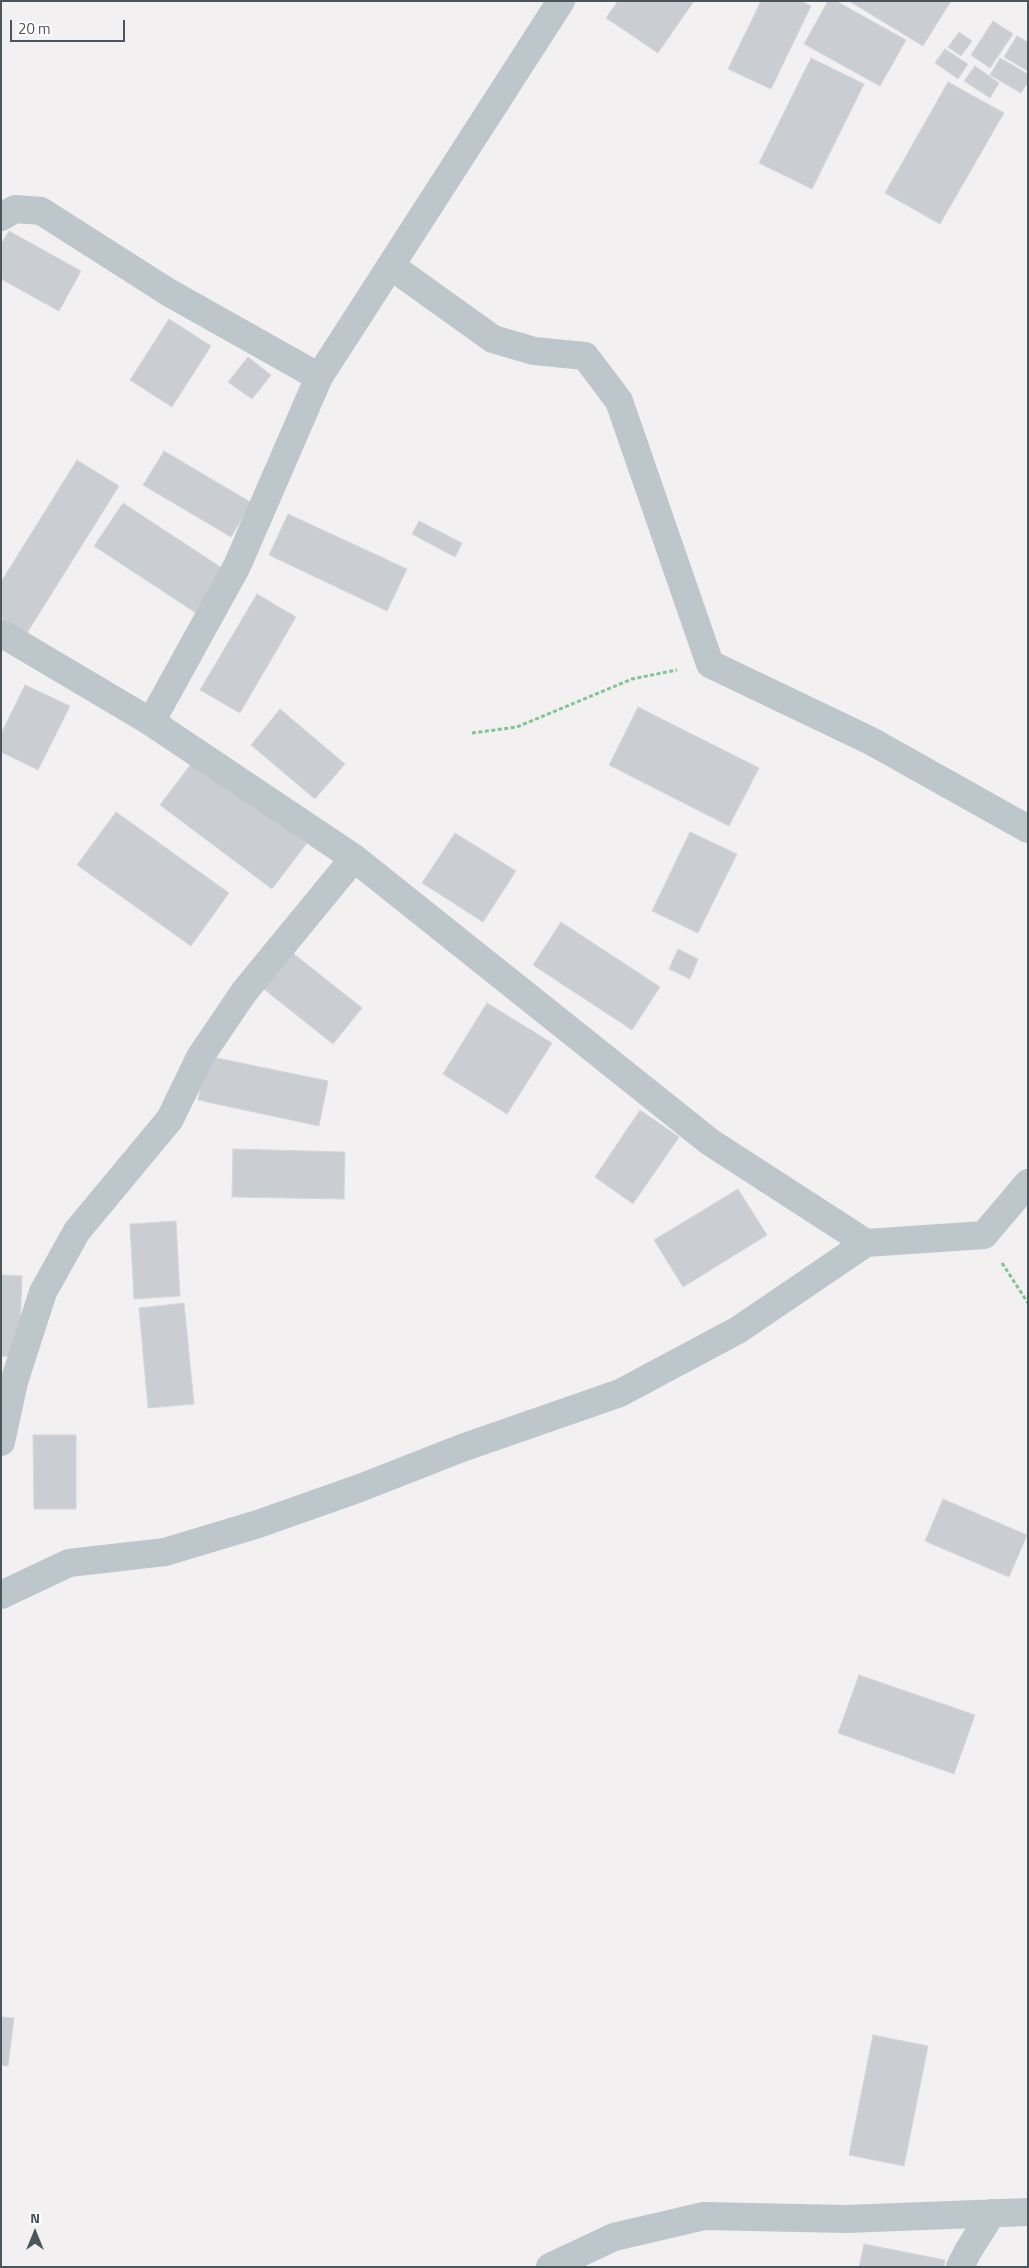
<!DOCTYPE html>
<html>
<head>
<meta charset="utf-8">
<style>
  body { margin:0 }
  #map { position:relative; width:1029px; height:2268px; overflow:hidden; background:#f2f0f0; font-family:"Titillium Web",sans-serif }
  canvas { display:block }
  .frame { position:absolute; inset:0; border:2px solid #49565b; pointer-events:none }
  .north { position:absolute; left:10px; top:2208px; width:50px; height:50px; -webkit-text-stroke:4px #fff; paint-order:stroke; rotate:0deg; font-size:14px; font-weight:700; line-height:20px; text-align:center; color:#49565b }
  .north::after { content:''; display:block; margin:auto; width:18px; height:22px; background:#49565b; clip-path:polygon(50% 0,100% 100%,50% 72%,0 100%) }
  .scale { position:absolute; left:10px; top:20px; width:115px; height:22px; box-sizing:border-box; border:2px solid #49565b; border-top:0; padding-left:6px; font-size:15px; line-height:18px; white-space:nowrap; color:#49565b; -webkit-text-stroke:4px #fff; paint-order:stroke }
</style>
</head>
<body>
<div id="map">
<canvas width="1029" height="2268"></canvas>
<div class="frame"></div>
<div class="north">N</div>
<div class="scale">20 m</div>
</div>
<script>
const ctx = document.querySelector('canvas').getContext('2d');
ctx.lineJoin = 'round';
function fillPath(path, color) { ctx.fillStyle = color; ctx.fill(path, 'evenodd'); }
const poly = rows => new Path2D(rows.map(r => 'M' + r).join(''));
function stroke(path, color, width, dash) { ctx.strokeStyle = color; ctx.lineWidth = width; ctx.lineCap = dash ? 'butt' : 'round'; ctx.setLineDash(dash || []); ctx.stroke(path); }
const building = poly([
  [618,1,694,1,658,53,606,18,618,1],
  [761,1,801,1,811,6,771,89,728,69,761,1],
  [828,1,836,1,906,40,880,86,804,44,828,1],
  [849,1,951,1,923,46,849,1],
  [993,21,1013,34,990,68,971,55,993,21],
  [959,32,972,41,961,56,948,47,959,32],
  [1017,36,1028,42,1028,71,1004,57,1017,36],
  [945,49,968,64,958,79,935,63,945,49],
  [811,58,864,84,812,189,759,163,811,58],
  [1000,58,1028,74,1028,82,1021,93,990,75,1000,58],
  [975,66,999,83,990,98,964,81,975,66],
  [948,82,1004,113,940,224,885,193,948,82],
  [9,231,81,271,59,311,1,279,1,244,9,231],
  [169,319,211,346,172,407,130,380,169,319],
  [248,357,271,375,252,399,228,382,248,357],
  [164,451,252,503,231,537,143,485,164,451],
  [77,460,119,486,27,633,1,617,1,582,77,460],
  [123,503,228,572,199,615,94,546,123,503],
  [288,514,407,569,387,611,269,555,288,514],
  [419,521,462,543,455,557,412,534,419,521],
  [257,594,296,617,240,713,200,690,257,594],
  [25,685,70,706,38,770,1,752,1,734,25,685],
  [638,707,759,768,729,826,609,765,638,707],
  [280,709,345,764,315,799,251,745,280,709],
  [194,760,307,843,272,889,160,805,194,760],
  [116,812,229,893,191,946,77,865,116,812],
  [690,832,737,854,698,933,652,911,690,832],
  [455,833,516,871,483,922,422,883,455,833],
  [561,922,660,987,632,1030,533,965,561,922],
  [678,949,698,959,690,979,669,969,678,949],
  [289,950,362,1008,333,1044,260,986,289,950],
  [487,1003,552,1043,507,1114,443,1074,487,1003],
  [207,1056,328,1081,319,1126,198,1100,207,1056],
  [640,1110,679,1137,633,1204,595,1177,640,1110],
  [233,1149,345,1152,344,1199,232,1197,233,1149],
  [738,1189,767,1235,683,1287,654,1240,738,1189],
  [176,1221,180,1296,134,1299,130,1224,176,1221],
  [1,1275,22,1276,19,1357,1,1356,1,1275],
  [184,1303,194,1404,148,1408,139,1308,184,1303],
  [33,1435,76,1435,76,1509,34,1509,33,1435],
  [943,1499,1027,1535,1009,1577,925,1541,943,1499],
  [859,1675,975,1715,954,1774,838,1733,859,1675],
  [1,2017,14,2018,8,2066,1,2065,1,2017],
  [873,2035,928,2046,904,2166,849,2155,873,2035],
  [864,2244,945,2260,944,2267,859,2267,864,2244]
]);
fillPath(building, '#caced2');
stroke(building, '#d4d7da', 1);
stroke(poly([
  [472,733,517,727,632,679,677,670],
  [1002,1263,1028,1303]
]), '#7dc694', 3, [4, 2.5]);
stroke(poly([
  [1,217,15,209,41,211,168,292,319,377],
  [391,266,493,339,534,351,585,356,619,401,710,664,871,741,1028,829],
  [1,633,151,722,237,566,319,377,561,1],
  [151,722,354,858,710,1142,866,1243],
  [1,1442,14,1382,43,1292,77,1231,170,1119,200,1057,244,992,354,858],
  [1,1595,69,1563,165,1552,258,1524,360,1488,462,1448,620,1393,738,1330,866,1243,984,1235,1028,1183],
  [550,2267,614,2237,704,2216,846,2219,1028,2212],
  [960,2267,968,2251,992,2213]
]), '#bcc6cb', 28);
</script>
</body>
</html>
